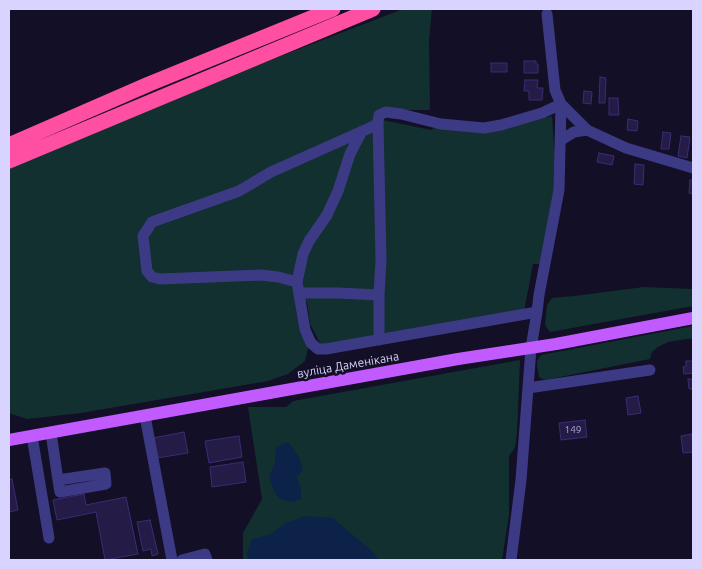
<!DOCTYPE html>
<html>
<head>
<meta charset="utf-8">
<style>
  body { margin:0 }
  #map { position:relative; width:702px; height:569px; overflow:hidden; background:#130f26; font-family:Ubuntu,sans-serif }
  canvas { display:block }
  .frame { position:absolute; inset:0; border:10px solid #d9d4ff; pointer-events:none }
</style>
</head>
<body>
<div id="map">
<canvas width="702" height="569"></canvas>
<div class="frame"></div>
</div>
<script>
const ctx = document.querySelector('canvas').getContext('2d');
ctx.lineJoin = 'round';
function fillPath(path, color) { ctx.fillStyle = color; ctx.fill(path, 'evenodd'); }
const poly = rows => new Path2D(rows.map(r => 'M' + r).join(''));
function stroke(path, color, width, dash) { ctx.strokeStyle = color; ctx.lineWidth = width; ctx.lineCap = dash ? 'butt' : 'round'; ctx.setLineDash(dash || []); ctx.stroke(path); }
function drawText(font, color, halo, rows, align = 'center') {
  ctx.font = font + ' Ubuntu,sans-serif'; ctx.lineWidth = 5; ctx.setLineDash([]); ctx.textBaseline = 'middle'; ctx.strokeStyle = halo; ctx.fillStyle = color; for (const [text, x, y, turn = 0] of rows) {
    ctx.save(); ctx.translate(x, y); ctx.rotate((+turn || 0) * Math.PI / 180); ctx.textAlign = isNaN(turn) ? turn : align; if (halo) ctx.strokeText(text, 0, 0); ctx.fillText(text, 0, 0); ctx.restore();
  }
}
fillPath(poly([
  [403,9,432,9,429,41,430,110,377,110,375,120,378,119,431,130,435,127,501,130,552,116,557,188,541,264,533,264,524,312,322,347,310,324,307,302,295,303,300,334,309,345,305,361,288,374,268,381,81,413,27,419,9,413,9,168,190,91],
  [644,287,693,289,693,306,550,332,545,325,547,305,552,298,574,296],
  [693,326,693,338,668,342,658,347,652,352,650,359,545,380,539,377,537,365,537,361,541,355],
  [520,360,517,432,515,448,509,456,509,515,502,560,243,560,243,533,262,499,248,407,286,407,293,401]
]), '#12302f');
fillPath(poly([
  [288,442,299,457,303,470,297,477,301,490,301,499,292,502,280,499,275,493,269,477,275,463,276,447],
  [306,516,333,518,372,551,379,560,248,560,247,552,252,539,269,535,286,523]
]), '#0c2248');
const building = poly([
  [524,61,536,61,536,64,538,64,538,73,524,73,524,61],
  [491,63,507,63,507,72,491,72,491,63],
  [600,77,606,78,605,103,599,103,600,77],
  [525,80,538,80,537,88,543,88,542,100,529,100,529,91,524,91,525,80],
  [584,91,592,92,591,104,583,103,584,91],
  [609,98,618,98,619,115,609,115,609,98],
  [628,119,638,121,637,131,627,130,628,119],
  [663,132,671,133,669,149,661,149,663,132],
  [681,136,690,137,687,158,678,156,681,136],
  [599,153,614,156,612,165,597,162,599,153],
  [635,164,644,165,643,185,634,184,635,164],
  [690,180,693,180,693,194,689,193,690,180],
  [686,361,693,361,693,373,684,374,683,367,686,366,686,361],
  [688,379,693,379,693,389,689,389,688,379],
  [638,396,641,413,628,415,626,398,638,396],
  [585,420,587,437,561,440,559,423,585,420],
  [184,432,188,453,157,458,153,438,184,432],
  [692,434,693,452,683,453,681,436,692,434],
  [239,436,242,457,209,463,205,441,239,436],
  [243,462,246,482,212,487,210,467,243,462],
  [12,479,18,510,9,512,9,480,12,479],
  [84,494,86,505,126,497,138,554,105,560,96,512,57,520,53,500,84,494],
  [150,520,158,554,152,556,151,549,143,551,137,522,150,520]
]);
fillPath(building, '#241b47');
stroke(building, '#3b2d73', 1);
stroke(poly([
  [547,14,555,90,561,104,587,130,626,148,693,168],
  [378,123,381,260,379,295],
  [561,140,574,132,587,130],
  [297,282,303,254,309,241,327,215,338,191,350,154,362,131],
  [299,293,338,293,379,295,379,340],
  [528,388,650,370],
  [145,416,172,560],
  [51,433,58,480,105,473,106,484,60,492,58,480],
  [32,436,49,538],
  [182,560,205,554,207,560],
  [511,560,521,480,531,348,537,312,539,295,559,190,561,104,542,113,501,125,484,128,441,124,401,114,386,112,379,115,378,123,374,126,271,172,239,191,152,222,143,236,147,271,152,277,160,279,261,275,278,277,297,282,305,330,311,343,318,349,326,349,537,312]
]), '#3d3a85', 11);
stroke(poly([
  [9,440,458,359,556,344,693,318]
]), '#c25bff', 12);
stroke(poly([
  [9,145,149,84,333,9],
  [9,161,373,9]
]), '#ff4fa3', 15);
drawText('10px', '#aca6d1', null, [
  ["149",573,430]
]);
drawText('12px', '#d9d4ff', '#130f26', [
  ["вуліца Даменікана",348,365,-10]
]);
</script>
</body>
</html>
